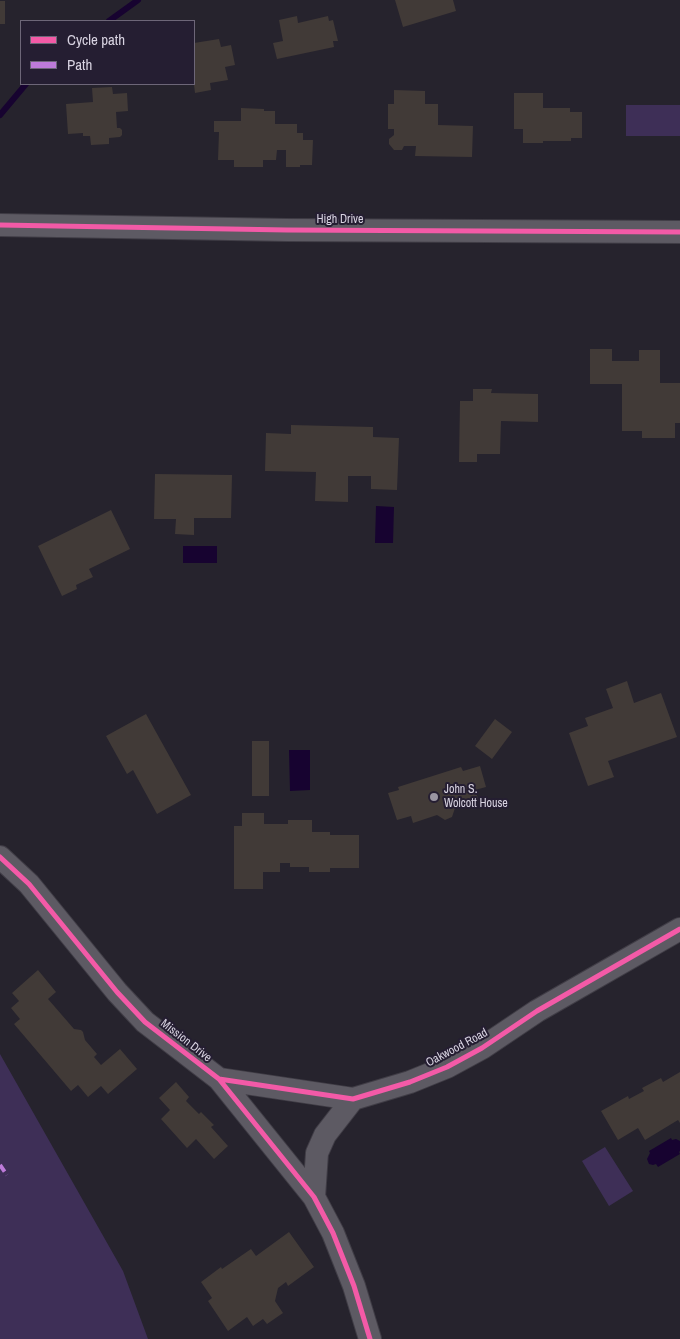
<!DOCTYPE html>
<html>
<head>
<meta charset="utf-8">
<style>
  body { margin:0 }
  #map { position:relative; width:680px; height:1339px; overflow:hidden; background:#26232d; font-family:"Archivo Narrow",sans-serif }
  canvas { display:block }
  .legend { position:absolute; left:20px; top:20px; width:175px; height:65px; box-sizing:border-box; background:#251e32; border:1px solid #6d6678; margin:0; padding:6px 9px; list-style:none; font-size:15px; color:#d8d3e1 }
  .legend li { display:flex; align-items:center; gap:10px; height:25px }
  .legend b { width:25px; border:1px solid #6d6678 }
</style>
</head>
<body>
<div id="map">
<canvas width="680" height="1339"></canvas>
<ul class="legend">
<li><b style="height:6px;background:#f35aa7"></b>Cycle path</li>
<li><b style="height:6px;background:#bd7bd9"></b>Path</li>
</ul>
</div>
<script>
const ctx = document.querySelector('canvas').getContext('2d');
ctx.lineJoin = 'round';
function fillPath(path, color) { ctx.fillStyle = color; ctx.fill(path, 'evenodd'); }
const poly = rows => new Path2D(rows.map(r => 'M' + r).join(''));
function stroke(path, color, width, dash) { ctx.strokeStyle = color; ctx.lineWidth = width; ctx.lineCap = dash ? 'butt' : 'round'; ctx.setLineDash(dash || []); ctx.stroke(path); }
function drawText(font, color, halo, rows, align = 'center') {
  ctx.font = font + ' "Archivo Narrow",sans-serif'; ctx.lineWidth = 4; ctx.setLineDash([]); ctx.textBaseline = 'middle'; ctx.strokeStyle = halo; ctx.fillStyle = color; for (const [text, x, y, turn = 0] of rows) {
    ctx.save(); ctx.translate(x, y); ctx.rotate((+turn || 0) * Math.PI / 180); ctx.textAlign = isNaN(turn) ? turn : align; if (halo) ctx.strokeText(text, 0, 0); ctx.fillText(text, 0, 0); ctx.restore();
  }
}
fillPath(poly([
  [626,105,680,105,680,136,626,136],
  [0,1054,123,1271,148,1339,0,1339],
  [605,1147,633,1191,609,1206,582,1161]
]), '#3e2f57');
fillPath(poly([
  [376,506,394,507,393,543,375,543],
  [183,546,217,546,217,563,183,563],
  [289,750,310,750,310,790,290,791],
  [671,1138,672,1140,676,1139,680,1141,680,1151,679,1152,680,1154,658,1167,656,1164,653,1165,649,1164,647,1159,650,1153,649,1151]
]), '#170330');
stroke(poly([
  [109,21,138,0],
  [0,115,26,84]
]), '#170330', 6);
fillPath(poly([
  [395,0,453,0,456,11,403,27],
  [0,1,5,1,5,24,0,24],
  [297,16,298,23,328,16,329,21,333,20,338,41,333,41,334,47,277,59,273,43,283,41,279,20],
  [219,39,221,47,231,45,235,65,225,67,228,80,210,83,211,90,195,93,194,85,194,43],
  [112,87,113,94,127,93,128,111,116,112,117,128,120,128,122,130,122,135,120,137,109,138,109,144,91,145,90,136,83,136,83,133,68,134,66,104,93,102,92,88],
  [394,90,425,91,425,104,438,104,438,125,473,126,472,157,415,156,416,146,404,146,402,150,394,150,389,144,389,139,394,135,394,129,388,129,388,104,394,104],
  [514,93,543,93,543,108,570,108,570,112,582,112,582,138,571,138,571,141,543,141,543,143,523,143,523,129,514,129],
  [241,108,264,109,264,111,275,111,275,124,297,124,297,133,303,133,303,140,313,140,312,165,300,165,300,167,286,167,286,150,277,150,276,160,263,160,263,167,234,167,234,160,218,160,219,132,214,132,214,121,241,121],
  [590,349,612,349,612,361,639,361,639,350,660,350,660,383,680,383,680,423,675,423,675,438,642,438,642,431,622,431,622,384,590,384],
  [473,389,492,389,491,393,538,394,538,422,501,421,500,454,477,454,477,462,459,462,460,401,473,401],
  [291,425,373,427,373,437,399,438,397,490,371,489,371,476,348,476,348,502,315,501,316,472,265,471,266,433,291,434],
  [155,474,232,475,231,518,194,518,194,535,175,534,176,519,154,519],
  [111,510,130,549,89,569,93,577,76,585,77,589,62,596,38,546],
  [627,681,634,703,661,693,677,737,608,761,614,777,588,786,569,733,588,726,585,718,613,708,606,689],
  [146,714,191,795,157,814,133,770,127,774,106,736],
  [495,719,512,732,492,759,475,746],
  [252,741,269,741,269,796,252,796],
  [480,766,486,787,475,790,479,801,455,808,452,817,445,820,437,815,413,823,411,816,397,820,388,793,399,790,398,787,461,767,463,771],
  [242,813,264,813,264,824,288,824,288,820,312,820,312,832,330,832,330,835,359,835,359,868,330,868,330,872,309,872,309,867,290,867,290,863,280,863,280,872,263,872,263,889,234,889,234,826,242,826],
  [38,970,56,992,48,999,74,1029,81,1030,83,1032,85,1040,97,1054,94,1057,101,1065,120,1049,137,1069,108,1094,101,1086,88,1097,78,1085,71,1091,14,1024,20,1019,11,1008,19,1001,12,993],
  [680,1072,680,1123,678,1120,645,1140,638,1128,618,1140,601,1111,628,1096,629,1099,644,1091,642,1088,661,1078,663,1082],
  [176,1082,189,1097,186,1101,199,1114,201,1112,214,1125,211,1127,228,1146,214,1159,196,1139,187,1148,161,1119,170,1110,159,1098],
  [289,1232,314,1267,288,1286,286,1282,278,1288,275,1301,283,1313,267,1324,263,1319,253,1326,247,1317,228,1331,208,1301,212,1298,201,1282,221,1267,222,1269,251,1249,256,1256]
]), '#413a37');
const street = poly([
  [0,225,287,230,680,232],
  [0,857,29,884,117,992,145,1022,219,1079,314,1197,333,1233,354,1286,370,1339],
  [219,1079,353,1099,410,1082,447,1067,482,1048,537,1011,680,929],
  [314,1197,317,1153,325,1135,353,1099]
]);
stroke(street, '#403d46', 24);
stroke(street, '#5d5a63', 22);
stroke(poly([
  [0,1165,7,1175]
]), '#bd7bd9', 4, [8, 4]);
stroke(poly([
  [0,225,287,230,680,232],
  [0,857,29,884,117,992,145,1022,219,1079,314,1197,333,1233,354,1286,370,1339],
  [219,1079,353,1099,410,1082,447,1067,482,1048,537,1011,680,929]
]), '#f35aa7', 5);
for (const [x, y, r, color] of [
  [434,797,5,"#9a95a2"]
]) { const dot = new Path2D(); dot.arc(x, y, r, 0, 2 * Math.PI); ctx.fillStyle = color; ctx.fill(dot); stroke(dot, '#251e32', 2); }
drawText('12px', '#d8d3e1', '#251e32', [
  ["High Drive",340,220],
  ["Mission Drive",186,1041,38],
  ["Oakwood Road",457,1048,-28]
]);
drawText('12px', '#d8d3e1', '#251e32', [
  ["John S.",444,790],
  ["Wolcott House",444,804]
], 'left');
</script>
</body>
</html>
